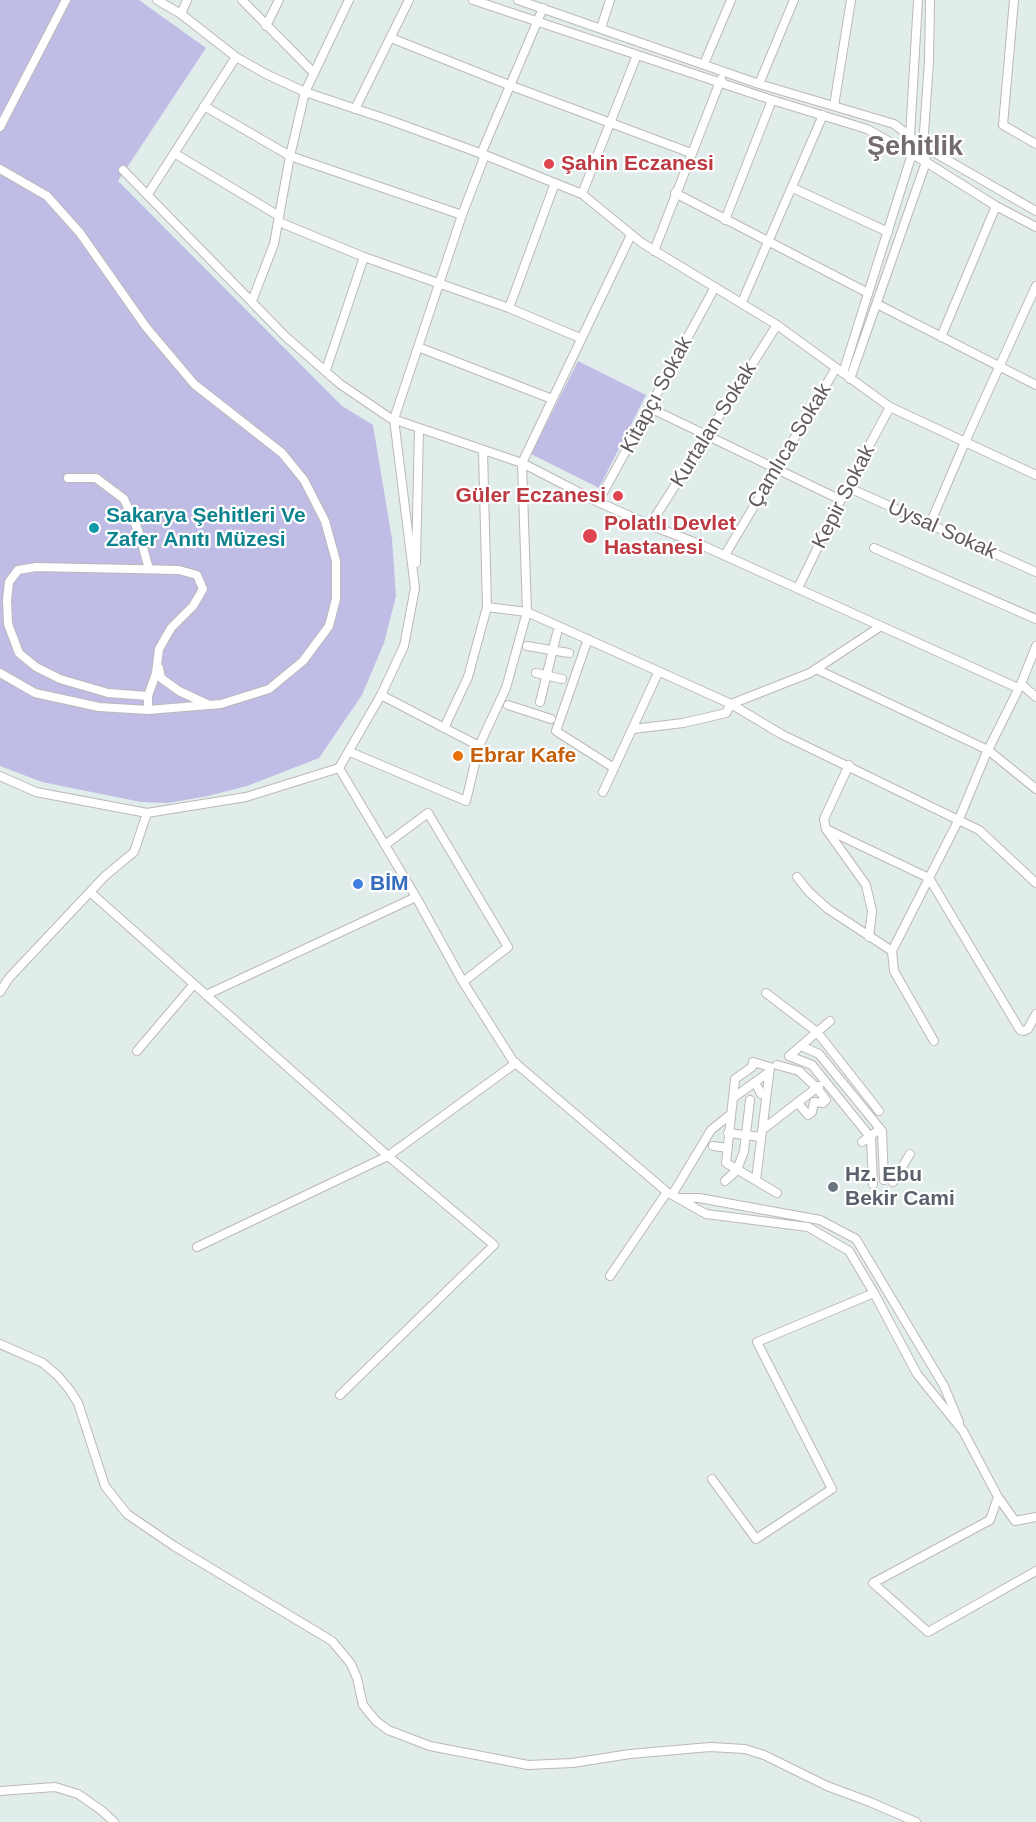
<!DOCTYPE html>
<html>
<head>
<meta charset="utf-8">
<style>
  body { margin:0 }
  canvas { display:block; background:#e1edeb }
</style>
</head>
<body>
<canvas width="1036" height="1822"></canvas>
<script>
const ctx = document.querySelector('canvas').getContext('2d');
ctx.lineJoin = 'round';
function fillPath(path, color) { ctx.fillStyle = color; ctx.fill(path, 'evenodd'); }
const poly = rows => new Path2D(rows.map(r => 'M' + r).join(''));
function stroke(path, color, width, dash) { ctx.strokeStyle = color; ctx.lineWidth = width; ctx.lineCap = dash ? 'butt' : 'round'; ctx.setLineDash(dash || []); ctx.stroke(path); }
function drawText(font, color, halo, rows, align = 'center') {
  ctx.font = font + ' Helvetica,sans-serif'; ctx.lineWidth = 4.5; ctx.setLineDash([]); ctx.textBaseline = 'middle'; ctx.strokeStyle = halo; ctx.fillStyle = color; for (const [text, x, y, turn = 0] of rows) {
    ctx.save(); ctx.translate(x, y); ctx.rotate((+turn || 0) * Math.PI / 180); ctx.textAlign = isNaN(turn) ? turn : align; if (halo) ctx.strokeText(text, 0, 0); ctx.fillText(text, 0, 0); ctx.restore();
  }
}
fillPath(poly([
  [0,0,139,0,206,48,118,181,342,406,373,425,392,539,396,596,384,643,362,695,319,758,247,786,208,796,168,803,141,802,42,782,0,766],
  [578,361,646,395,599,488,531,454]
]), '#bfbde5');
const minor = poly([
  [157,0,181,14,236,57,266,74,305,92,392,121,485,155,582,194,642,243,777,325,890,407,1036,475],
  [242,0,313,72],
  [473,0,772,100,867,129,926,162,996,206,1036,227],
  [518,0,759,84,894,124,923,146,1036,211],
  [1014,0,1003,125,1036,144],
  [181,14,187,0],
  [266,26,279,0],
  [601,28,610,0],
  [391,38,509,85,691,153],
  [704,64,731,0],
  [759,84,794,0],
  [204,106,290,156,462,215],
  [834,106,851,0],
  [355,109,409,0],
  [0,127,66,0],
  [174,153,279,216],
  [481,154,543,8],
  [0,169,47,196,80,233,146,327,194,384,282,453,304,480,325,521,336,561,336,599,329,626,303,661,269,689,221,704,148,710,99,707,35,693,0,673],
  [123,170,286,337,340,384,390,418,522,463,598,502,650,525,699,544,1018,688],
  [793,188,888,232],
  [675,193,868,293],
  [148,194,236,57],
  [582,194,637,55],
  [725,220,772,100],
  [279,222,364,257,509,308,580,338],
  [654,251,721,79],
  [252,301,274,244,290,156,305,92,349,0],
  [742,302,823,115],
  [877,304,1036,385],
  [509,308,555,183],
  [941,337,996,206],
  [418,347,552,399],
  [326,370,364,257],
  [843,373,912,154,910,136,918,0],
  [850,379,926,162,923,146,929,62,930,0],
  [650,408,841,500],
  [68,478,96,478,124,499,138,530,149,569],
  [847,487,1036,572],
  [598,502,715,287],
  [930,524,965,442,1036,286],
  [650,525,777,325],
  [874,548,1036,619],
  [725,555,836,368],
  [416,563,419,428],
  [798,588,847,487,890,407],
  [487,607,527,612,731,704,781,734,979,830,1036,883],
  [588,639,556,731,614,768],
  [527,646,569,653],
  [159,668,161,678,179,691,207,704],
  [816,669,988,750,1036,789],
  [536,673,562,679],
  [1021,684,1036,697],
  [381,695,479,746],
  [148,696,156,673,159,649,171,628,193,606,203,589,197,575,179,570,36,567,18,570,9,582,7,600,8,624,19,653,36,667,60,679,108,693,148,696,148,710],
  [540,702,557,633],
  [508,705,551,719],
  [444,728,468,677,487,607,483,450],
  [633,729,683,723,726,713,731,704,810,673,881,626],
  [350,752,466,801,479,746,506,688,527,612,522,463,631,235],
  [849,765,824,819,826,829,929,878,1020,1030,1024,1031,1028,1029,1036,1014],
  [339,768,416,897,463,982,513,1061,667,1192,706,1214,808,1227,849,1251,874,1293,917,1374,963,1431,998,1497],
  [0,776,36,792,147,813,246,797,339,768,381,695,404,646,415,588,394,419,462,215,485,155],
  [603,792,658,673],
  [826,829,866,885,872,911,869,937],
  [385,845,428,813,508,947,463,982],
  [797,877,809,892,828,909,892,951],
  [90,892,388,1156,494,1245,340,1395],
  [0,992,9,978,105,876,134,852,147,813],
  [766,993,817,1032,879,1111],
  [206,995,416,897],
  [830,1021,789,1056,812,1065,871,1138,873,1184],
  [934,1041,894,971,892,951,959,819,986,754,1021,684,1036,646],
  [801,1046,819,1054,882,1131,884,1180],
  [137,1051,194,984],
  [777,1065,799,1071,817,1088,826,1100,823,1103,814,1102,812,1112,808,1115,798,1103],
  [755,1082,761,1094],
  [733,1098,769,1072],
  [762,1130,819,1086],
  [728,1133,761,1137],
  [862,1142,880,1129],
  [713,1146,728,1148],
  [756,1180,770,1067,753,1062,752,1067,735,1079,726,1163,777,1193],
  [725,1181,737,1170,744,1151,750,1100],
  [893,1182,910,1154],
  [672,1195,711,1130,731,1114],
  [680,1198,699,1198,820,1220,856,1239,944,1386,959,1422],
  [197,1247,388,1156,516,1063],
  [610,1276,667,1192],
  [0,1344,43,1363,58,1376,69,1389,78,1403,105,1486,127,1514,174,1546,332,1641,351,1664,357,1678,363,1705,376,1721,388,1730,430,1746,528,1765,572,1763,630,1754,710,1747,745,1749,764,1755,827,1786,870,1802,916,1822],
  [712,1479,756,1539,832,1489,757,1342,874,1293],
  [1036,1517,1015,1521,998,1497,990,1520,873,1583,928,1632,1036,1571],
  [0,1791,55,1787,78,1794,101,1810,114,1822]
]);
stroke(minor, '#beb7b9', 10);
stroke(minor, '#fff', 8);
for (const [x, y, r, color] of [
  [549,164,6,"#e0444e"],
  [618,496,6,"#e0444e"],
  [94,528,6,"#0f9aa8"],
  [590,536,8,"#e0444e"],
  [458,756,6,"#e8710a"],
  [358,884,6,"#3f7fe0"],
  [833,1187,6,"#6b7280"]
]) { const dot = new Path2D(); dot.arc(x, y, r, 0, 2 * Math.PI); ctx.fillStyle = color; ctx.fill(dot); stroke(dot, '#fff', 2); }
drawText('bold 21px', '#be3a42', '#fff', [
  ["Şahin Eczanesi",561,164],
  ["Güler Eczanesi",606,496,"right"],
  ["Polatlı Devlet",604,524],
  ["Hastanesi",604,548]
], 'left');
drawText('21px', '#625a5d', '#fff', [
  ["Kitapçı Sokak",657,395,-62],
  ["Kurtalan Sokak",714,425,-58],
  ["Çamlıca Sokak",790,446,-59],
  ["Kepir Sokak",844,497,-63],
  ["Uysal Sokak",942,530,24]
]);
drawText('bold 21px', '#0d838f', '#fff', [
  ["Sakarya Şehitleri Ve",106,516],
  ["Zafer Anıtı Müzesi",106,540]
], 'left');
drawText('bold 21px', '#c56008', '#fff', [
  ["Ebrar Kafe",470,756]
], 'left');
drawText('bold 21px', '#366cbe', '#fff', [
  ["BİM",370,884]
], 'left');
drawText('bold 21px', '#5b616d', '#fff', [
  ["Hz. Ebu",845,1175],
  ["Bekir Cami",845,1199]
], 'left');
drawText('bold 27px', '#746b6f', '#fff', [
  ["Şehitlik",915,148]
]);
</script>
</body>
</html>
